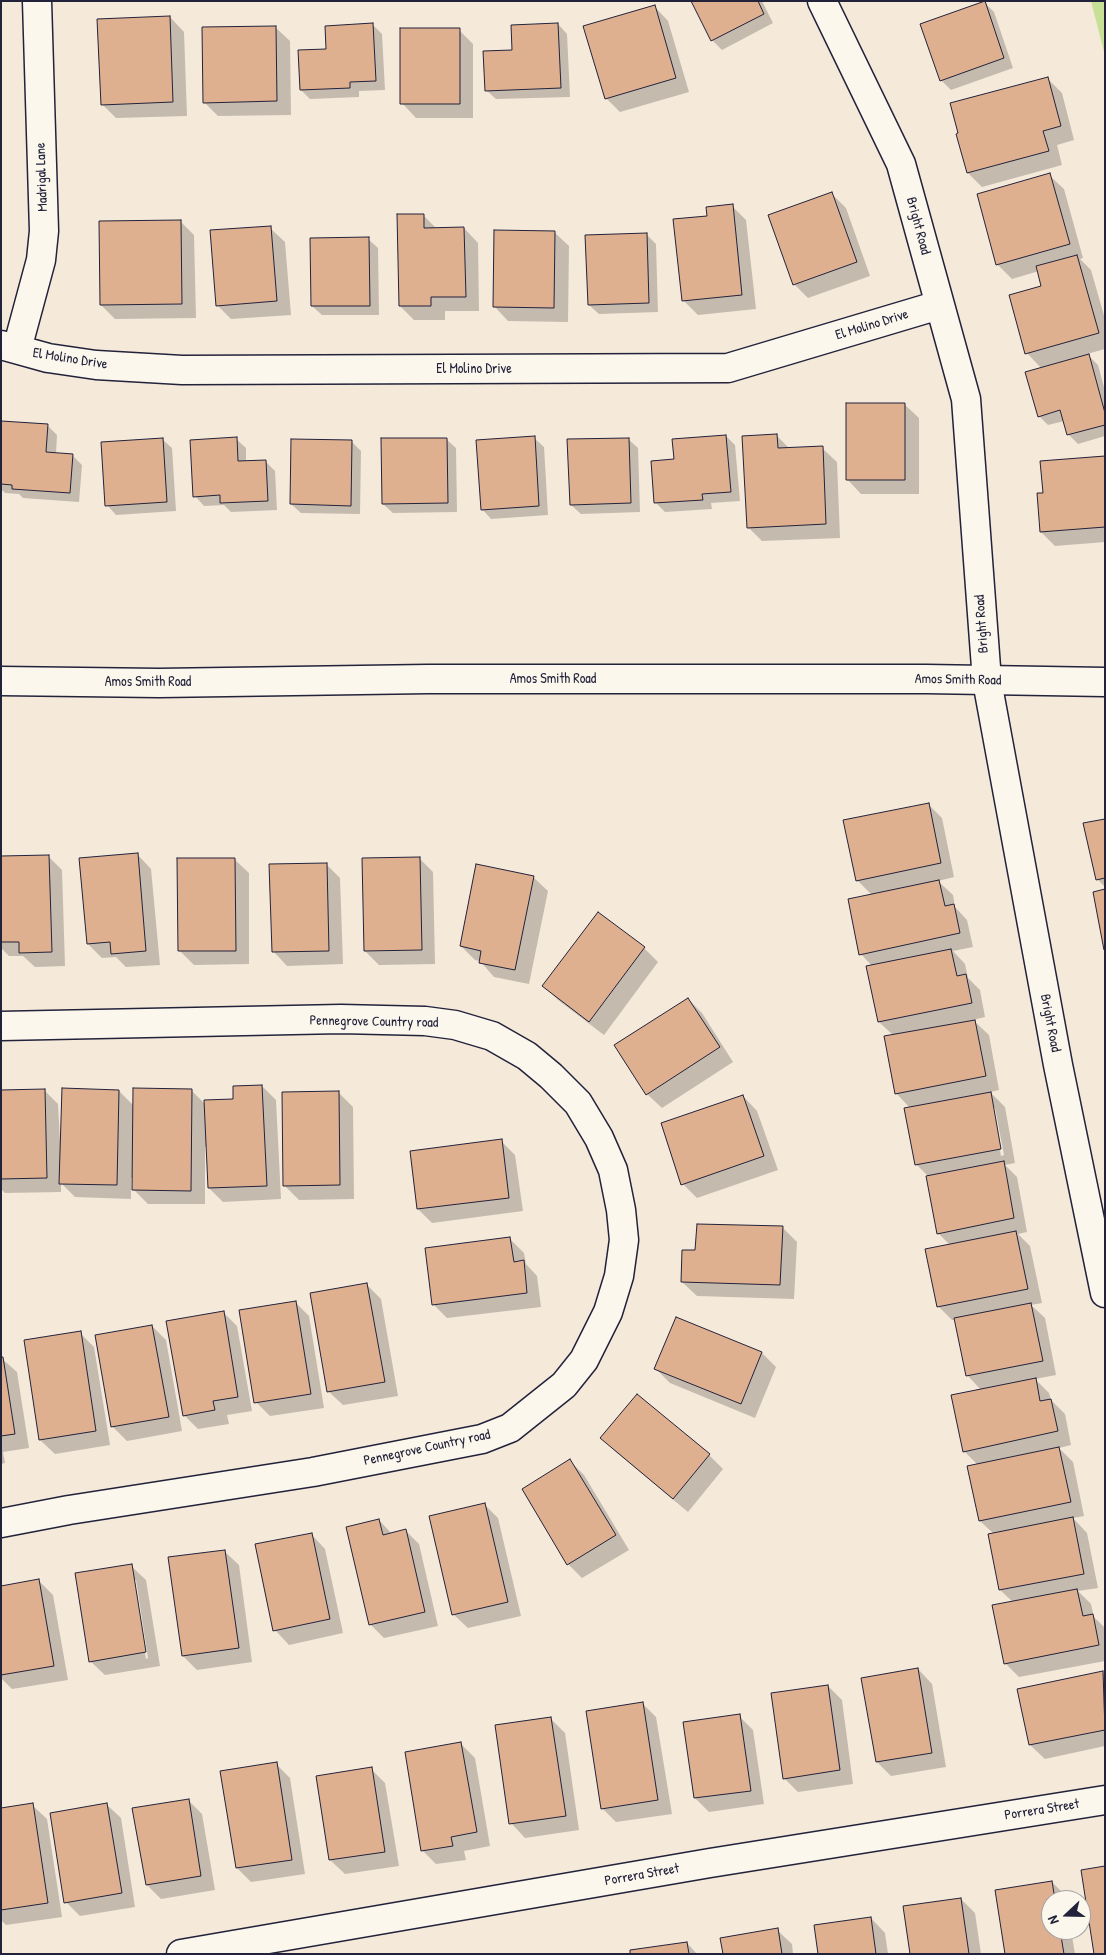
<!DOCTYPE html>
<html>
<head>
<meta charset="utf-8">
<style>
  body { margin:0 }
  #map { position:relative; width:1106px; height:1955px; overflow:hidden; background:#f5e9da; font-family:"Patrick Hand",sans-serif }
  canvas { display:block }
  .frame { position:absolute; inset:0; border:2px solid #22223b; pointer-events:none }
  .north { position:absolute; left:1041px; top:1890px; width:50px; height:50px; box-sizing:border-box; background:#fbf7ec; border:1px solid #a4a2a5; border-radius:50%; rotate:249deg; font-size:14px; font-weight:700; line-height:20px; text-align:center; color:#22223b }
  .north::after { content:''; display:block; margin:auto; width:18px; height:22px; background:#22223b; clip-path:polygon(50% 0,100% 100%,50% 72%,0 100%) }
</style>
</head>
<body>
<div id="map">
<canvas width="1106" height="1955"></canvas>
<div class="frame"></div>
<div class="north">N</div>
</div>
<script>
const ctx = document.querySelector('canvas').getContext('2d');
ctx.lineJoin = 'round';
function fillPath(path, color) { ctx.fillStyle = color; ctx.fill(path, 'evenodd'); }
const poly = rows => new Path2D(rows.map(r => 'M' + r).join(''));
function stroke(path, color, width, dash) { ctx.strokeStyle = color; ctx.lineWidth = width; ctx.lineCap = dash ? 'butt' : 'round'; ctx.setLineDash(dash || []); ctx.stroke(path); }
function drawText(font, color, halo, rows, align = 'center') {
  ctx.font = font + ' "Patrick Hand",sans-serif'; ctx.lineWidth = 4; ctx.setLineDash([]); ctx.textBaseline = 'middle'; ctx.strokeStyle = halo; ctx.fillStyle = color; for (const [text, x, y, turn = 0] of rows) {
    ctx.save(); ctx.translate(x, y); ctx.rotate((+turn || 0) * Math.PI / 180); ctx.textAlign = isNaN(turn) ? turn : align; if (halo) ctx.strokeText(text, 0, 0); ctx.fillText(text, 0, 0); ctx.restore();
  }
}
fillPath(poly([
  [1091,1,1105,1,1105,56]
]), '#c7e096');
fillPath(poly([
  [692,1,762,1,773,23,722,50,712,40],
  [984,2,994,12,1013,68,951,90,941,80],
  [654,6,668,21,689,92,620,112,606,98],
  [170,17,184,32,187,116,116,118,102,104],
  [558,24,567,34,570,97,496,99,486,90,513,51],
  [373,25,382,34,385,90,359,91,359,97,310,99,301,90,327,51],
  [275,27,290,41,291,115,218,116,204,102],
  [459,30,473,44,473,118,416,118,402,103],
  [1048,79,1062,93,1074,140,1057,145,1062,165,982,187,968,173],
  [1049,175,1064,189,1083,258,1080,259,1091,270,1105,319,1105,349,1087,354,1098,365,1105,391,1105,436,1078,444,1068,434,1064,421,1048,425,1039,416,1041,368,1027,353,1043,286,1039,271,1012,279,997,264],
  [832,194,846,208,870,276,808,298,794,284],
  [732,206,746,220,756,309,698,315,683,300,708,217],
  [423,215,437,229,464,228,478,243,479,311,445,311,445,320,414,320,400,306],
  [180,221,194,235,196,318,115,319,101,305],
  [270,228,285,242,291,315,231,319,217,305],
  [554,232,569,246,568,322,508,321,494,306],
  [646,234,656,244,658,312,599,314,589,305],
  [368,239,378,248,379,315,322,315,312,306],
  [904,404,919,418,919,494,861,494,847,479],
  [1,422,48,426,57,435,56,454,72,455,82,465,79,502,23,498,19,494,5,493,1,489],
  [726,436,735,445,740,501,711,503,712,509,665,512,655,502,675,461],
  [777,436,790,449,822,448,837,462,840,538,762,541,748,527],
  [534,438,544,447,548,515,491,519,482,509],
  [162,439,172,448,176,511,116,515,107,505],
  [236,439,246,448,246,462,265,461,275,471,277,510,231,512,224,505,204,506,195,496],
  [446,439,456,448,457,512,393,513,383,504],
  [628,439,638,448,640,512,581,514,571,505],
  [351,441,361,451,360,514,301,513,291,504],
  [1105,457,1105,542,1055,546,1041,532,1045,494],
  [928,804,942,818,954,877,938,881,953,895,955,907,967,920,973,947,953,951,965,964,968,978,980,990,985,1017,973,1020,989,1035,999,1090,990,1092,1005,1107,1015,1163,1005,1165,1017,1177,1027,1232,1018,1234,1030,1246,1042,1303,1031,1305,1045,1318,1056,1375,1035,1379,1049,1393,1051,1400,1065,1414,1071,1445,1059,1448,1073,1462,1084,1516,1073,1518,1087,1533,1098,1588,1078,1591,1091,1604,1094,1617,1105,1628,1105,1661,1019,1677,1005,1663,1013,1602,1000,1590,994,1534,980,1521,978,1465,964,1451,981,1390,967,1375,956,1320,952,1320,938,1306,950,1245,938,1233,929,1177,916,1164,910,1108,896,1093,894,1036,879,1022,872,966,861,954,872,895,857,880],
  [992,1108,995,1108,1004,1155,1001,1156],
  [1105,820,1105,887,1097,879],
  [137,854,151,869,160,965,126,967,116,957,102,958,88,944],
  [48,856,62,870,65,966,35,967,23,956,9,956,1,948,1,857],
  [419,858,433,872,435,964,379,965,365,951],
  [234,859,249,873,249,964,194,965,179,950],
  [326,864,340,878,343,964,287,966,273,951],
  [533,877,548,891,529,984,494,977,480,961,475,960,461,946],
  [644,948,658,962,604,1035,558,1000,544,986],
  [688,999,702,1013,733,1062,662,1108,647,1094],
  [262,1086,276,1100,281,1199,223,1202,209,1188,207,1147,205,1147,205,1204,148,1204,134,1190,134,1178,131,1178,131,1199,75,1197,61,1183,61,1192,5,1193,1,1189,1,1091,44,1090,58,1104,60,1142,62,1142,119,1091,134,1106,191,1090,205,1104,235,1100],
  [338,1092,353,1107,354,1199,299,1200,284,1185],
  [743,1096,757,1111,778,1170,697,1198,683,1184],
  [501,1141,515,1155,523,1211,432,1223,418,1209],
  [782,1227,797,1242,794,1299,697,1296,682,1282,697,1251],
  [510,1239,524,1253,526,1264,537,1276,541,1307,447,1318,433,1304],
  [367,1285,381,1299,398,1396,343,1405,328,1391],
  [295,1302,309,1316,324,1408,270,1416,256,1402],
  [223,1312,237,1326,252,1411,227,1415,229,1424,198,1429,184,1415],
  [152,1326,166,1340,182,1431,127,1441,113,1427,97,1336],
  [80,1333,94,1347,110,1445,55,1454,40,1440],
  [762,1353,776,1367,755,1418,670,1383,656,1369],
  [1,1358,17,1372,29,1448,3,1452,5,1463,1,1464],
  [602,1438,709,1455,723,1469,688,1512,616,1452],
  [570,1461,584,1475,629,1550,582,1578,568,1564],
  [484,1504,498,1518,521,1616,468,1628,453,1614],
  [379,1520,392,1534,405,1530,419,1544,438,1626,384,1638,370,1624],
  [311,1534,325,1549,343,1633,289,1645,275,1630],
  [224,1551,239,1565,252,1662,197,1670,183,1656],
  [131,1566,146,1580,160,1666,105,1675,90,1661],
  [133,1580,136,1580,148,1658,146,1659],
  [38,1580,53,1595,68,1680,12,1689,1,1678,1,1587],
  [918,1669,932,1684,946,1767,891,1776,877,1762],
  [1103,1672,1105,1674,1105,1746,1045,1759,1030,1745,1019,1690],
  [828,1686,842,1700,853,1784,798,1792,784,1778],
  [642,1703,656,1717,672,1814,616,1822,602,1808],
  [739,1716,753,1730,764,1804,709,1812,695,1798],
  [550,1718,565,1733,579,1830,525,1838,511,1823],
  [461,1744,475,1758,490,1846,464,1851,466,1860,436,1864,422,1850],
  [276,1764,290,1778,305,1874,251,1882,237,1868,222,1772],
  [371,1769,385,1783,399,1866,345,1874,330,1860],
  [188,1800,202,1814,215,1890,161,1899,147,1885],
  [106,1804,121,1818,135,1907,80,1916,66,1902],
  [32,1805,47,1819,62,1917,6,1925,1,1920,1,1810],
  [1052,1882,1066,1896,1067,1900,1051,1900,1051,1930,1071,1930,1075,1954,1007,1954],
  [961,1899,975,1913,981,1954,911,1954],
  [871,1918,885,1933,888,1954,819,1954],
  [777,1930,792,1944,793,1954,724,1954],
  [687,1943,697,1954,632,1954]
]), '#0003');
const building = poly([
  [691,1,758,1,764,14,711,41,691,1],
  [985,1,1004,58,940,81,920,24,985,1],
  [655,5,676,78,605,99,583,26,655,5],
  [170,16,173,102,101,105,97,19,170,16],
  [373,23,376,81,350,82,350,88,300,90,298,50,326,49,325,26,373,23],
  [558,23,561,88,485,91,483,51,512,50,511,25,558,23],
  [276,26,277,101,203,103,202,27,276,26],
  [400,28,460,28,460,104,400,104,400,28],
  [1048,77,1061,126,1043,131,1049,151,967,173,956,134,958,133,950,103,1048,77],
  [1050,173,1070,244,996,265,977,194,1050,173],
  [832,192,857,262,793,285,768,215,832,192],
  [733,204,742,295,682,301,673,219,707,216,706,207,733,204],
  [397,214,424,214,424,228,464,227,466,297,431,297,431,306,399,306,397,214],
  [181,220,182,304,100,305,99,221,181,220],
  [271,226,277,301,216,306,210,230,271,226],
  [494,230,555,231,554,308,493,307,494,230],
  [647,233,649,303,588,305,585,235,647,233],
  [369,237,370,306,311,306,310,238,369,237],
  [1077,255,1099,333,1025,354,1009,295,1041,286,1036,266,1077,255],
  [1089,354,1105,413,1105,425,1067,435,1060,410,1038,417,1025,372,1089,354],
  [846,403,905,403,905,480,846,480,846,403],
  [1,421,48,424,46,452,73,454,70,493,12,489,12,485,1,484,1,421],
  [777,434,778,448,823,446,826,524,747,528,742,436,777,434],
  [726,435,731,492,702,494,703,500,654,503,651,461,674,459,672,439,726,435],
  [535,436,539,506,481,510,476,440,535,436],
  [237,437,238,461,266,460,268,501,220,503,220,495,193,497,190,440,237,437],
  [163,438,167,502,105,506,101,442,163,438],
  [381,438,447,438,448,503,382,504,381,438],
  [629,438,631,503,570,505,567,439,629,438],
  [291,439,352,440,351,506,290,504,291,439],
  [1105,456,1105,527,1040,532,1037,493,1043,493,1040,461,1105,456],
  [929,803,941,863,856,881,843,820,929,803],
  [1105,819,1105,878,1096,880,1083,823,1105,819],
  [138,853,146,951,111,954,110,942,87,944,79,858,138,853],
  [49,855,52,952,19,953,19,942,1,942,1,856,49,855],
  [420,857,422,950,364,951,362,858,420,857],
  [177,858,235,858,236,951,178,951,177,858],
  [327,863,329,951,272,952,269,864,327,863],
  [476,864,534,876,515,970,479,963,481,951,460,946,476,864],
  [939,880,945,906,954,904,960,933,859,955,848,899,939,880],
  [1105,889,1105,950,1104,950,1093,892,1105,889],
  [598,912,645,947,589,1022,542,986,598,912],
  [951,949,957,976,966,974,972,1003,878,1022,866,966,951,949],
  [688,998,720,1047,646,1095,614,1045,688,998],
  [975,1020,986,1076,895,1094,884,1036,975,1020],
  [262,1085,267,1186,208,1188,204,1100,233,1099,233,1086,262,1085],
  [62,1088,119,1090,117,1185,59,1184,62,1088],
  [133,1088,192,1089,191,1191,132,1190,133,1088],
  [45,1089,47,1178,1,1179,1,1090,45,1089],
  [339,1091,340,1185,283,1186,282,1092,339,1091],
  [991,1092,1001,1149,915,1165,904,1108,991,1092],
  [743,1095,764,1156,681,1185,661,1123,743,1095],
  [502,1139,509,1198,417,1209,410,1151,502,1139],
  [1004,1161,1014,1218,937,1234,926,1176,1004,1161],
  [697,1224,783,1226,780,1285,681,1282,682,1250,695,1250,697,1224],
  [1016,1231,1028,1289,937,1307,925,1249,1016,1231],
  [510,1237,514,1262,524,1260,527,1293,432,1305,425,1248,510,1237],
  [367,1283,385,1382,327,1392,310,1293,367,1283],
  [296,1301,311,1394,254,1403,239,1310,296,1301],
  [1031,1303,1043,1361,966,1376,954,1318,1031,1303],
  [224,1311,238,1397,213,1401,215,1410,183,1416,166,1321,224,1311],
  [676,1317,762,1352,741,1404,654,1369,676,1317],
  [152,1325,169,1417,111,1427,95,1335,152,1325],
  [81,1331,96,1431,39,1440,24,1340,81,1331],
  [1,1357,3,1357,15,1434,1,1436,1,1357],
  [1036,1378,1040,1401,1051,1399,1058,1431,963,1452,951,1395,1036,1378],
  [637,1394,710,1454,673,1499,600,1438,637,1394],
  [1059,1447,1071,1502,979,1521,967,1466,1059,1447],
  [570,1459,616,1535,567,1565,522,1489,570,1459],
  [485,1503,508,1602,452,1615,429,1516,485,1503],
  [1073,1517,1084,1574,999,1590,988,1534,1073,1517],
  [379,1519,383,1535,406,1529,425,1612,369,1625,346,1527,379,1519],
  [312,1533,330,1619,273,1631,255,1544,312,1533],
  [225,1550,239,1648,182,1656,168,1557,225,1550],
  [132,1564,146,1652,89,1662,75,1573,132,1564],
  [39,1579,54,1666,1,1675,1,1586,39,1579],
  [1077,1589,1083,1616,1093,1614,1099,1645,1004,1664,992,1605,1077,1589],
  [918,1668,932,1753,876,1762,861,1678,918,1668],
  [1103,1671,1105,1730,1029,1745,1017,1689,1103,1671],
  [828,1685,840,1770,783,1779,771,1693,828,1685],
  [643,1702,658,1800,601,1809,586,1711,643,1702],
  [740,1714,751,1791,694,1798,683,1722,740,1714],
  [551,1717,566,1816,509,1824,495,1725,551,1717],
  [461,1742,477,1832,451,1837,453,1846,421,1851,405,1752,461,1742],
  [277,1762,292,1860,236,1868,220,1771,277,1762],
  [372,1767,385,1852,329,1860,316,1776,372,1767],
  [189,1799,201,1876,146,1885,132,1808,189,1799],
  [33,1803,48,1903,1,1910,1,1808,33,1803],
  [107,1803,122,1893,64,1903,50,1813,107,1803],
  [1105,1866,1105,1954,1094,1954,1081,1870,1105,1866],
  [1052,1881,1055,1900,1051,1900,1051,1930,1060,1930,1064,1954,1005,1954,995,1890,1052,1881],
  [961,1898,969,1954,910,1954,903,1906,961,1898],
  [871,1917,876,1954,818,1954,814,1925,871,1917],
  [778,1928,782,1954,723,1954,720,1938,778,1928],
  [687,1942,689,1954,630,1954,630,1950,687,1942]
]);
fillPath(building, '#deb090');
stroke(building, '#22223b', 1);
const street = poly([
  [822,1,901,164,966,399,987,681,1058,1065,1105,1293],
  [1,345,48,358,96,365,182,370,728,368,939,305],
  [17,349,41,260,44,231,37,1],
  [1,1026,341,1019,425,1021,455,1025,492,1036,527,1056,551,1076,578,1103,599,1138,613,1170,621,1210,624,1240,619,1276,608,1312,584,1360,564,1385,510,1428,482,1439,313,1472,69,1510,1,1523],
  [181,1954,710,1863,1105,1800]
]);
const secondary = poly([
  [1,681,159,683,428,679,926,679,1105,682]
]);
stroke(street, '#22223b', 31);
stroke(secondary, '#22223b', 31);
stroke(street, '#fbf7ec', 28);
stroke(secondary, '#fbf7ec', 28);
drawText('14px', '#22223b', '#fbf7ec', [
  ["Madrigal Lane",42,177,-92],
  ["Bright Road",918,226,75],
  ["El Molino Drive",872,325,-17],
  ["El Molino Drive",70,359,9],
  ["El Molino Drive",474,369],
  ["Bright Road",982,624,-94],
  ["Amos Smith Road",553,679],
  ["Amos Smith Road",958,680,1],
  ["Amos Smith Road",148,682],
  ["Pennegrove Country road",374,1022,1],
  ["Bright Road",1050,1023,79],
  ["Pennegrove Country road",427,1448,-12],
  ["Porrera Street",1042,1810,-9],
  ["Porrera Street",642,1875,-10]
]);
</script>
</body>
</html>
